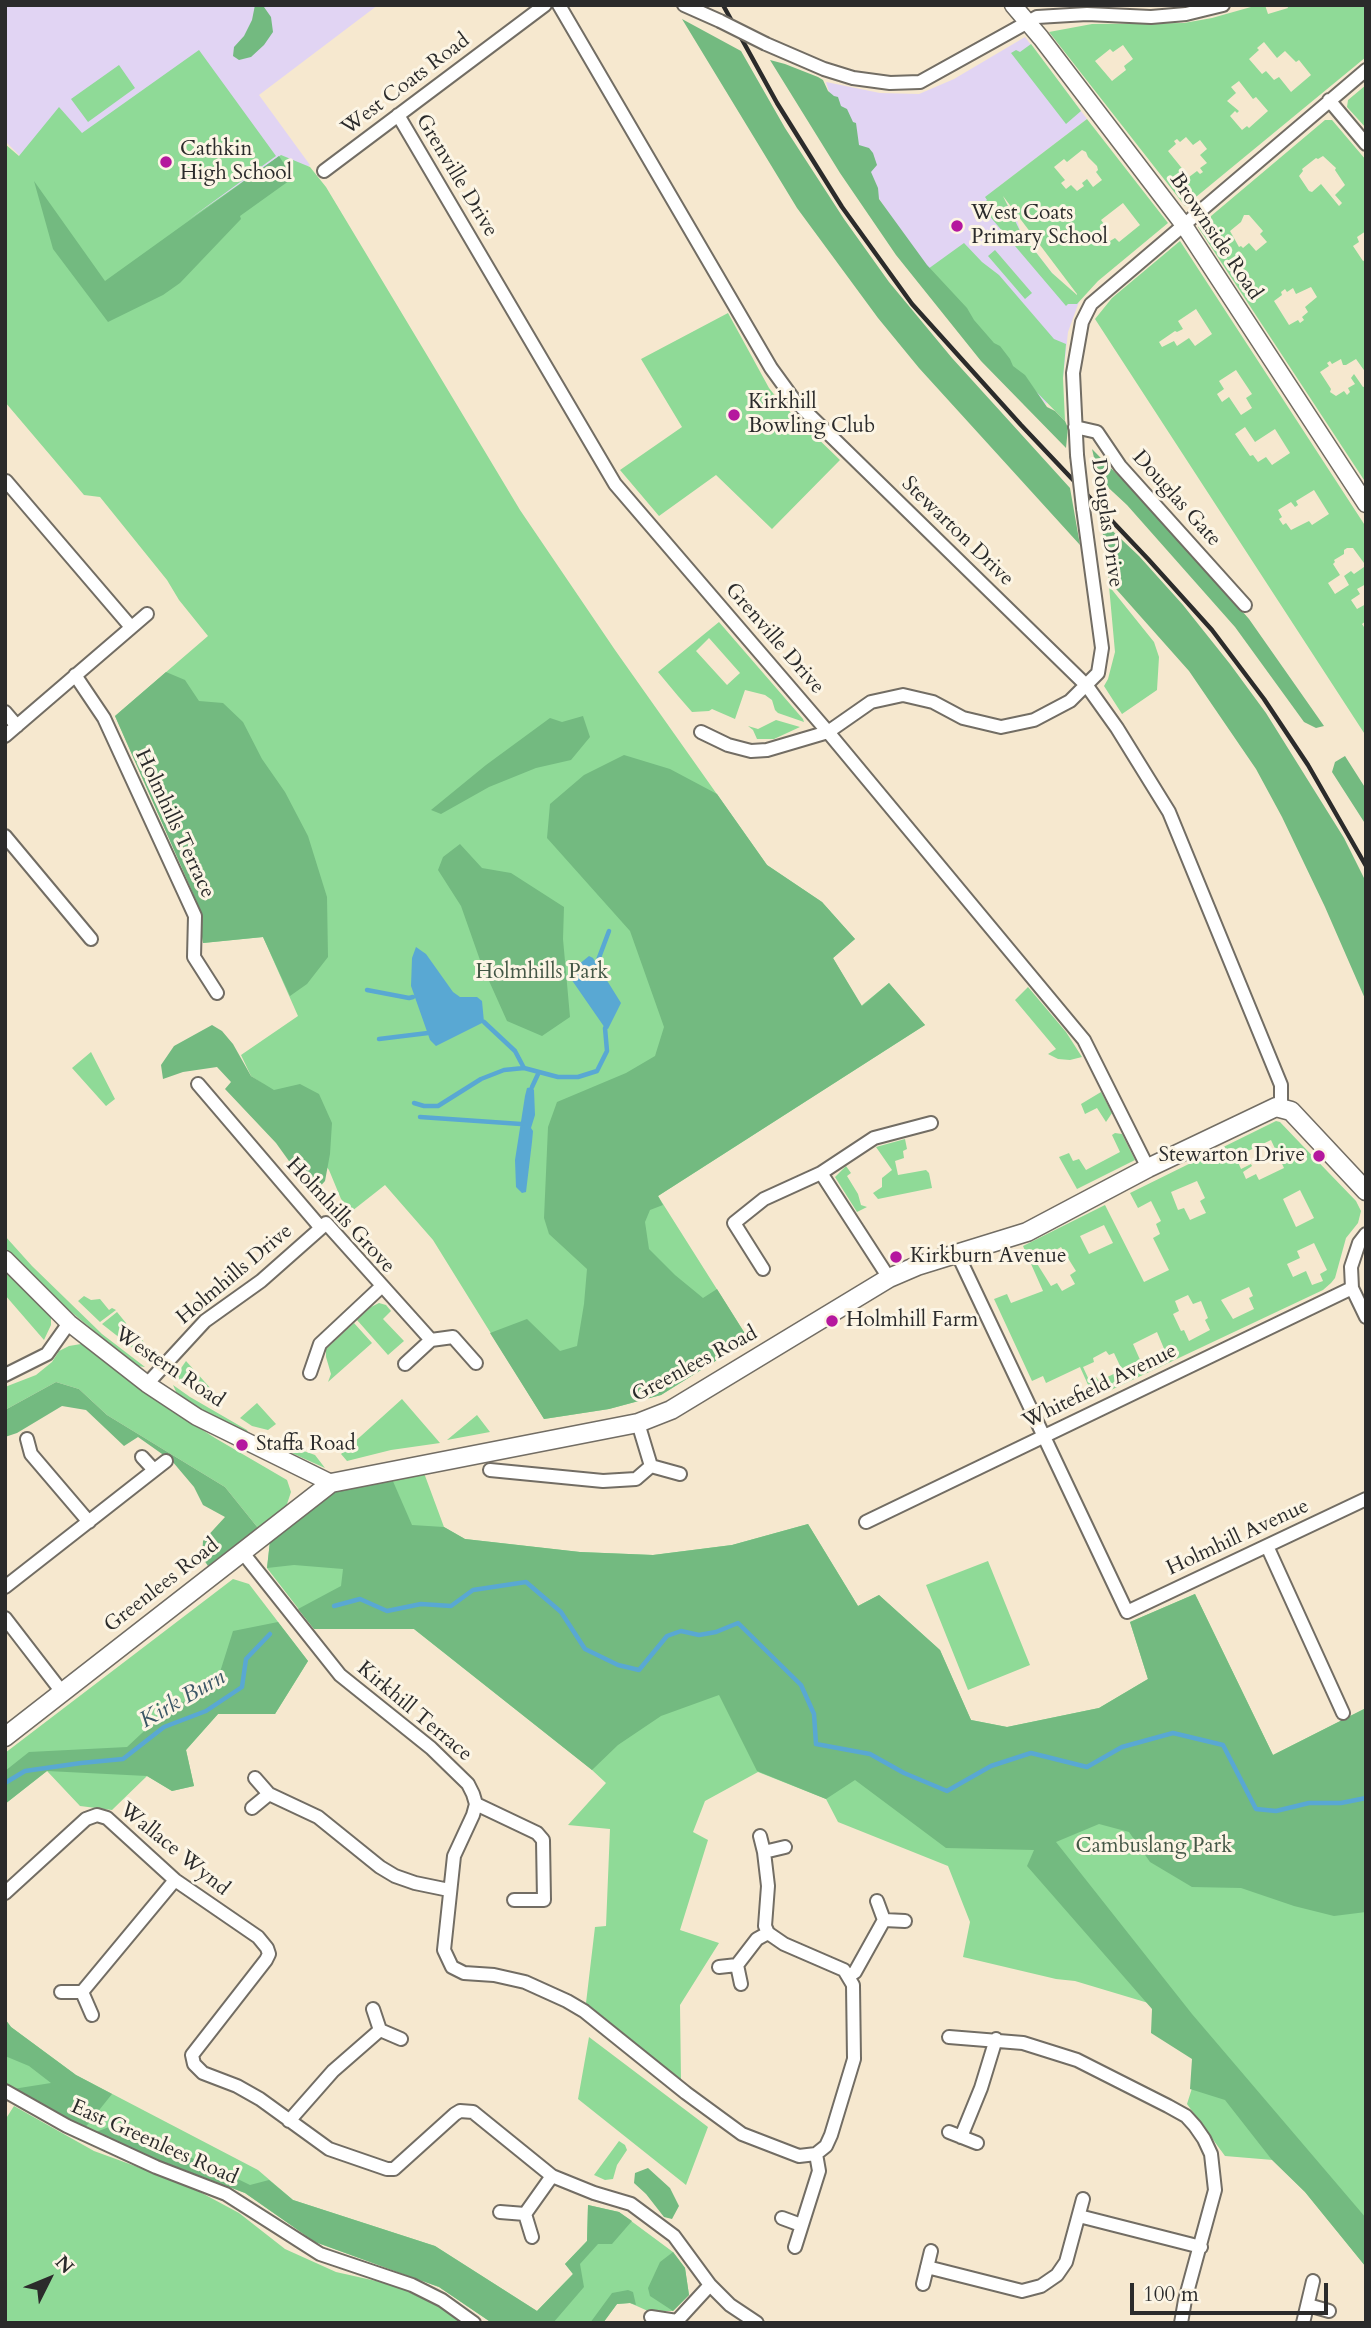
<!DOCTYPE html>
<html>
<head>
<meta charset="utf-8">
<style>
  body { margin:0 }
  #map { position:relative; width:1371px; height:2328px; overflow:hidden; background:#f6e8cf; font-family:Cardo,serif }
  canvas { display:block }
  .frame { position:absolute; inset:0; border:7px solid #2b2b2b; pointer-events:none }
  .north { position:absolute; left:14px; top:2244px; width:70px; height:70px; -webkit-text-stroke:5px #fcf5e5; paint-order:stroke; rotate:47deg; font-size:19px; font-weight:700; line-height:28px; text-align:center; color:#2b2b2b }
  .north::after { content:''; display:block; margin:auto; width:24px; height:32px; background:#2b2b2b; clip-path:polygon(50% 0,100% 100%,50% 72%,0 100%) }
  .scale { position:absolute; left:1130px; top:2283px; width:198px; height:32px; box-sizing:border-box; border:4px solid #2b2b2b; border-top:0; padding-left:9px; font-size:21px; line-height:24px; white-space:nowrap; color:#2b2b2b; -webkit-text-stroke:5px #fcf5e5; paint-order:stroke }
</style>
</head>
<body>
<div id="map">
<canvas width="1371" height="2328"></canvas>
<div class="frame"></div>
<div class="north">N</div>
<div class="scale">100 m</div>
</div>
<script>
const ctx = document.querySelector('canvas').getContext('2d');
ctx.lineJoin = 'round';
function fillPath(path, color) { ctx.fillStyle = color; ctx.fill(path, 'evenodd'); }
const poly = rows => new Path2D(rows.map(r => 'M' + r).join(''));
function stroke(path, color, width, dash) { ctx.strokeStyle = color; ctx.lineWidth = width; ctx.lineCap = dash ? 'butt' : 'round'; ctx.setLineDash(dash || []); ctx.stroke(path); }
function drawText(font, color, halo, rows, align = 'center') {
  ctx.font = font + ' Cardo,serif'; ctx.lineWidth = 6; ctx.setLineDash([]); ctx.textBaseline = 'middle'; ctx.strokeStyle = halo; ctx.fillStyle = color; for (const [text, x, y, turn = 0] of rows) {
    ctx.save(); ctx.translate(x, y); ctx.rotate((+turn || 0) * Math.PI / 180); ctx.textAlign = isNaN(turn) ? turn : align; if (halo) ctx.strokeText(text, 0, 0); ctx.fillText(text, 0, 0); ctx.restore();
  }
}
fillPath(poly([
  [5,5,378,5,259,95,310,165,289,181,191,273,35,180,19,155,5,141],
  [1025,37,1087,119,997,188,1017,220,1021,233,1052,273,1080,299,1068,332,1063,378,1046,404,921,261,848,153,826,82,880,93,919,94,954,79]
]), '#e1d4f3');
fillPath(poly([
  [1258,5,1265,5,1268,14,1288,8,1287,5,1366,5,1366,57,1185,206,1049,32,1092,24,1184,23,1212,18],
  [1264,42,1277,58,1285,51,1296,62,1299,60,1311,75,1291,92,1279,77,1274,80,1266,71,1262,74,1249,59,1259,50,1257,48],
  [1123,45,1133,59,1124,66,1126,70,1112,81,1095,61,1110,49,1113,52],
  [1239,81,1253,99,1256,97,1268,111,1249,128,1247,126,1242,130,1230,116,1235,111,1237,113,1239,111,1227,101,1236,93,1231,87],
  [1186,137,1193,145,1200,140,1207,149,1200,155,1207,163,1200,168,1203,172,1200,174,1197,171,1189,177,1168,151,1176,144,1174,141,1177,139,1180,142],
  [1031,44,1081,111,1066,124,1011,53,1016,50,1020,52],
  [199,50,276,156,188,220,281,155,310,167,326,187,520,510,615,650,767,865,822,902,855,939,833,958,861,1006,889,983,925,1025,658,1196,749,1340,661,1395,609,1409,544,1419,433,1240,385,1185,352,1211,341,1199,329,1170,263,1084,251,1076,241,1055,298,1016,263,937,203,943,197,902,115,716,208,636,179,600,167,580,100,497,84,495,5,402,5,144,19,156,59,107,82,133],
  [119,65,135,88,88,122,71,99],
  [1366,85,1366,128,1347,107,1348,100],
  [1087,119,1168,223,1098,281,1077,304,1068,304,1066,306,981,206,987,200,985,197],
  [1082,150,1086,152,1088,157,1097,166,1098,170,1096,172,1102,180,1093,187,1087,179,1082,183,1084,186,1077,191,1071,185,1066,189,1061,183,1065,180,1054,167,1064,159,1067,162],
  [1003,196,1077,294,1077,295,1052,273,1021,233],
  [1123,203,1140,225,1119,242,1115,238,1110,241,1100,229,1104,224,1101,220],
  [1325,120,1332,120,1366,160,1366,231,1357,237,1359,242,1353,246,1363,261,1366,260,1366,373,1356,359,1346,365,1343,365,1341,359,1332,364,1330,361,1327,363,1329,366,1320,372,1331,389,1330,392,1336,396,1344,391,1347,395,1350,392,1348,388,1355,384,1351,378,1354,374,1363,387,1366,386,1366,483,1198,227],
  [1323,156,1336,168,1335,170,1345,185,1335,195,1342,203,1339,206,1321,184,1312,192,1309,191,1299,176,1303,171,1302,169,1316,158,1318,159],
  [1244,215,1249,215,1263,231,1260,234,1267,242,1256,251,1249,243,1243,248,1241,246,1239,247,1230,231,1241,222],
  [1311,287,1317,297,1305,307,1308,312,1302,317,1304,320,1300,323,1298,320,1289,325,1274,301,1282,295,1281,292,1285,289,1287,292,1293,288,1296,294],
  [1180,241,1366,527,1366,584,1357,589,1360,594,1351,600,1357,609,1366,604,1366,621,1362,624,1366,630,1366,736,1095,319,1112,298],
  [1196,309,1212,334,1195,346,1189,338,1177,346,1174,341,1162,347,1159,342,1175,331,1177,332,1183,329,1178,321],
  [1236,370,1252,394,1246,398,1252,408,1241,415,1229,397,1222,402,1217,394,1224,389,1219,381],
  [1245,427,1255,442,1275,429,1290,453,1272,465,1266,457,1258,462,1253,455,1250,456,1235,434],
  [1314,490,1329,514,1312,525,1309,521,1291,530,1286,523,1283,525,1279,519,1282,517,1278,510,1291,502,1295,507,1298,505,1296,501],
  [1347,548,1353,548,1364,563,1364,567,1354,574,1351,571,1344,576,1349,585,1335,594,1328,583,1340,575,1333,564,1335,562,1334,560,1344,554,1344,550],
  [964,243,982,262,999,275,1054,339,1066,344,1063,378,1065,421,1015,370,928,269],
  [995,250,1032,293,1025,299,988,256],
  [728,313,769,388,781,403,840,460,772,529,716,475,659,516,620,470,682,427,641,359],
  [1109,586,1154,642,1159,657,1157,690,1122,714,1104,686,1108,679,1115,652],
  [719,622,803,719,804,722,778,713,775,710,772,700,765,695,745,690,735,719,712,709,709,711,692,712,678,696,658,672],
  [709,638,740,673,727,685,696,651],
  [776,720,800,727,774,739,757,739,753,730,748,726,758,729],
  [1028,987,1066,1032,1082,1057,1070,1060,1058,1059,1048,1054,1056,1049,1015,1000],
  [91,1052,115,1099,106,1106,72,1068],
  [1101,1092,1112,1113,1106,1122,1097,1108,1085,1114,1081,1104],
  [1276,1121,1280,1122,1300,1143,1356,1201,1361,1211,1358,1223,1346,1238,1335,1278,1331,1283,1323,1290,1094,1398,1080,1367,1046,1383,1043,1376,1032,1381,994,1299,1007,1294,1011,1303,1043,1291,1023,1246,1105,1205,1144,1282,1169,1270,1153,1238,1160,1234,1156,1224,1161,1221,1151,1201,1138,1208,1130,1193],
  [1271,1140,1284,1168,1259,1180,1256,1174,1246,1179,1243,1172,1252,1166,1251,1164,1241,1169,1238,1162,1248,1157,1246,1152],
  [1197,1181,1205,1198,1200,1201,1206,1213,1190,1220,1184,1208,1178,1210,1171,1192],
  [1300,1190,1314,1218,1296,1227,1283,1199],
  [1104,1225,1113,1243,1089,1254,1080,1236],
  [1314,1243,1327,1270,1320,1274,1323,1281,1312,1285,1306,1271,1293,1277,1287,1264,1300,1258,1297,1251],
  [1061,1247,1076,1271,1070,1275,1075,1284,1062,1291,1057,1283,1051,1286,1036,1262],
  [1249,1287,1253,1296,1249,1298,1254,1309,1233,1319,1221,1300],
  [1188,1295,1193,1304,1201,1301,1208,1318,1205,1320,1210,1330,1189,1341,1184,1330,1181,1331,1173,1314,1179,1311,1175,1301],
  [1157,1332,1165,1351,1141,1362,1133,1344],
  [1106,1351,1109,1355,1114,1353,1122,1370,1099,1381,1096,1377,1089,1380,1083,1367,1094,1362,1093,1358],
  [1115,1133,1122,1134,1135,1160,1077,1189,1059,1157,1069,1153,1073,1161,1079,1159,1086,1170,1120,1152,1112,1135],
  [905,1139,907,1149,903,1151,904,1158,895,1161,898,1175,926,1170,929,1173,932,1188,878,1199,873,1193,882,1187,882,1178,892,1170,876,1147],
  [846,1166,851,1173,847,1176,858,1194,861,1205,867,1207,857,1212,835,1177],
  [5,1236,32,1266,102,1334,145,1367,137,1366,59,1302,5,1248],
  [5,1264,51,1308,51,1325,44,1340,5,1295],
  [84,1296,91,1300,100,1299,109,1310,112,1308,116,1310,100,1322,78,1301],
  [379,1303,386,1305,391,1311,383,1319,404,1341,388,1355,357,1320,371,1307],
  [117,1312,126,1323,127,1328,136,1339,142,1339,144,1343,144,1348,139,1353,102,1324],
  [354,1323,372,1343,328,1382,331,1374,326,1357,326,1349],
  [81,1344,96,1350,142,1391,215,1438,287,1480,291,1492,286,1507,258,1528,225,1487,107,1415,79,1389,56,1382,5,1410,5,1387,36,1375,52,1362,59,1351,69,1346],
  [186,1361,212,1390,210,1398,175,1377],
  [173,1385,190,1397,247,1430,248,1433,199,1410,178,1396],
  [402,1399,440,1443,391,1450,347,1461,341,1454],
  [257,1403,276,1424,268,1430,252,1426,240,1418],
  [477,1415,490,1432,447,1440],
  [256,1434,315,1455,325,1468,258,1438],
  [424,1473,444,1527,465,1539,580,1552,653,1555,732,1545,808,1524,858,1606,879,1595,940,1650,971,1720,1007,1727,1099,1708,1148,1679,1130,1622,1195,1594,1273,1755,1366,1708,1366,2267,1305,2192,1273,2160,1225,2156,1187,2104,1199,2066,1155,2005,1075,1981,1056,1979,963,1957,970,1922,948,1866,838,1822,826,1799,758,1772,705,1801,693,1832,708,1840,680,1930,719,1943,680,2005,681,2080,586,2003,595,1927,606,1926,610,1829,568,1825,606,1783,592,1770,414,1629,314,1629,267,1568,270,1541,333,1491],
  [988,1561,1030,1665,968,1690,926,1585],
  [233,1579,249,1584,308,1661,275,1714,218,1714,186,1750,194,1786,172,1791,147,1776,112,1810,80,1806,47,1771,5,1804,5,1753],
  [5,2019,11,2027,76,2075,258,2170,293,2200,435,2246,537,2311,573,2274,565,2264,587,2241,588,2205,619,2212,673,2252,685,2268,689,2295,673,2311,648,2311,630,2303,617,2304,603,2323,492,2323,439,2287,315,2242,245,2193,140,2153,38,2106,5,2085],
  [589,2037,708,2127,686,2185,578,2099],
  [14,2106,94,2151,187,2185,239,2213,285,2249,336,2272,394,2285,439,2306,462,2323,5,2323,5,2120],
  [619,2141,625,2145,627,2150,617,2165,613,2179,605,2180,594,2175]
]), '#8fda97');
fillPath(poly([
  [255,5,264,7,271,17,273,32,264,45,251,57,239,60,233,56,234,47,244,36,252,20],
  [682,19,741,51,785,128,844,219,889,282,952,358,1070,488,1080,545,919,368,878,318,797,208],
  [770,60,785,64,818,77,823,80,828,91,834,96,838,97,841,106,847,109,853,122,856,123,859,145,869,148,873,153,877,165,871,172,878,188,879,199,927,265,967,308,974,320,994,343,1000,346,1010,359,1013,366,1025,375,1047,407,1055,411,1065,421,1068,428,1066,448,981,361,896,255,840,173],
  [279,156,293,178,240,216,241,219,180,283,163,295,108,322,53,249,34,181,105,281],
  [1092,449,1172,530,1249,619,1324,726,1316,728,1304,722,1235,627,1127,505,1099,479],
  [1101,520,1139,556,1183,605,1230,664,1266,713,1344,838,1366,882,1366,1001,1325,907,1282,817,1256,769,1189,671,1109,581],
  [166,672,185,680,199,701,223,703,243,722,262,759,285,792,308,836,327,897,328,957,307,984,290,996,263,937,203,943,197,902,115,716],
  [583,716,590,737,571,760,536,768,489,787,441,814,431,810,486,765,550,718,562,722],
  [624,755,670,769,717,794,767,865,822,902,855,939,833,958,862,1006,889,983,925,1025,658,1196,663,1205,650,1210,645,1222,649,1249,675,1275,703,1298,717,1289,749,1340,661,1395,609,1409,544,1419,490,1333,527,1319,560,1351,577,1346,584,1304,587,1269,549,1234,544,1218,548,1127,557,1102,626,1073,655,1056,664,1027,630,931,547,838,550,804,584,775],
  [1345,756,1366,789,1366,825,1332,772,1335,762],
  [460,844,482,868,511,873,564,907,563,939,570,1017,542,1036,507,1021,481,963,461,906,438,870,443,857],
  [212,1025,222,1031,233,1044,251,1076,274,1090,300,1084,319,1094,332,1123,330,1154,325,1181,316,1191,299,1175,276,1143,225,1089,231,1082,217,1067,183,1072,163,1079,161,1065,174,1046],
  [56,1382,79,1389,107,1415,225,1487,258,1528,208,1566,202,1557,203,1541,225,1517,203,1505,194,1487,172,1461,138,1437,124,1446,86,1410,62,1406,17,1433,5,1437,5,1410],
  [392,1479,412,1525,444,1527,465,1539,580,1552,653,1555,732,1545,808,1524,858,1606,879,1595,940,1650,971,1720,1007,1727,1099,1708,1148,1679,1130,1622,1195,1594,1273,1755,1366,1708,1366,1912,1334,1916,1294,1906,1241,1888,1192,1887,1150,1862,1129,1832,1099,1824,1056,1842,1192,2014,1366,2218,1366,2267,1305,2192,1272,2160,1225,2100,1190,2089,1192,2059,1151,2033,1152,2009,1027,1866,1034,1850,946,1848,855,1780,826,1799,757,1771,719,1695,661,1716,618,1745,592,1770,414,1629,314,1629,298,1609,341,1586,343,1569,294,1565,267,1568,270,1541,333,1491],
  [278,1622,308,1661,275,1714,218,1714,186,1750,194,1786,172,1791,147,1776,47,1771,5,1804,5,1771,29,1752,127,1747,171,1706,214,1691,233,1631],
  [5,2019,11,2027,76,2075,112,2094,84,2129,13,2089,51,2083,29,2066,5,2056],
  [109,2127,205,2163,250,2185,269,2180,293,2200,435,2246,537,2311,573,2274,565,2264,587,2241,588,2205,619,2212,632,2221,612,2244,598,2244,580,2264,584,2287,553,2323,492,2323,439,2287,315,2242,245,2193,140,2153,96,2132],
  [648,2168,670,2188,679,2206,672,2219,664,2217,646,2194,634,2183,635,2173],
  [673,2252,685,2268,689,2295,673,2311,650,2296,648,2288,660,2262],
  [628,2290,633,2292,636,2305,630,2303,617,2304,603,2323,590,2323,612,2293]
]), '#73ba80');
fillPath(poly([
  [416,947,426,954,453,992,460,997,477,997,482,1001,484,1022,436,1046,430,1040,411,986,412,958],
  [589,956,593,958,621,1003,608,1029,605,1028,569,976,578,965],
  [532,1087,534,1090,535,1115,531,1128,533,1131,532,1142,526,1192,522,1193,516,1187,515,1160,525,1096,527,1088]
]), '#59a8d3');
stroke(poly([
  [597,963,609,931],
  [367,990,409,998,413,997],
  [484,1022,515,1051,524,1068,558,1077,578,1077,597,1071,607,1051,605,1028],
  [379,1039,428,1033],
  [532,1087,539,1072],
  [414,1103,424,1106,438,1106,481,1079,504,1070,524,1068],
  [420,1117,521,1124],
  [334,1606,360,1599,387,1611,421,1604,451,1606,473,1590,526,1582,561,1612,585,1649,618,1665,639,1670,667,1636,681,1631,699,1635,716,1632,738,1623,801,1685,814,1714,816,1744,870,1754,904,1773,947,1791,991,1766,1031,1753,1087,1767,1122,1747,1173,1733,1223,1745,1256,1809,1276,1811,1309,1803,1341,1803,1366,1798],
  [5,1783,25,1771,81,1763,123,1759,164,1727,206,1711,242,1687,246,1659,270,1634]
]), '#59a8d3', 4.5);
const minor = poly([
  [559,5,771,368,795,401,1087,686,1117,728,1169,812,1281,1085,1281,1108],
  [684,5,720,21],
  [766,44,824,69,853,78,890,83,920,82,1037,17,1087,14,1151,17,1186,14,1223,5],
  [1329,100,1366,144],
  [398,115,615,484,828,732,1084,1040,1148,1168],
  [324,171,545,5],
  [1075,427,1097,432,1120,466,1245,605],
  [1077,455,1073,373,1082,322,1091,304,1366,70],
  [6,481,131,627],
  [75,675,104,718,195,916,194,957,217,993],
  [5,712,17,726],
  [701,732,728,745,751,751,767,750,828,732,871,702,903,695,933,702,963,718,1001,727,1034,720,1070,701,1098,673,1102,648,1083,508],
  [5,736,147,614],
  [5,836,91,939],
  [198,1084,321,1228,326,1223,431,1340,453,1337,476,1363],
  [821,1173,889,1278],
  [1366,1234,1359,1243,1351,1267,1352,1288,1366,1317],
  [957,1253,1127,1612,1366,1499],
  [763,1269,734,1223,764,1199,821,1173,874,1138,931,1123],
  [405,1364,431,1340],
  [310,1373,320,1344,382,1286],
  [5,1375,47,1354,69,1323],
  [147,1384,205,1321,261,1281,321,1228],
  [27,1439,31,1454,89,1522],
  [142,1457,154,1470],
  [651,1466,680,1474],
  [490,1470,603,1481,636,1479,651,1466,638,1423],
  [866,1522,1352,1288],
  [1267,1546,1343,1713],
  [243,1553,340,1675,431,1748,468,1784,473,1794,476,1804,473,1815,454,1856,444,1950,452,1967,464,1973,494,1975,525,1982,567,2001,584,2011,686,2093,742,2134,799,2156,816,2154],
  [5,1587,166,1461],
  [5,1618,62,1692],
  [255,1778,269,1794,318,1817,380,1867,395,1876,415,1883,449,1890],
  [476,1804,537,1833,543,1840,544,1900,514,1900],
  [252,1808,269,1794],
  [760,1836,764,1852,768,1886,765,1926,768,1933,784,1944,844,1970,853,1985,854,2059,831,2135,826,2146,816,2154,819,2171,795,2247],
  [764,1852,785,1847],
  [5,1893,86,1819,97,1815,107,1818,175,1880,258,1937,267,1948,269,1954,266,1960,192,2055,194,2064,203,2073,237,2086,260,2099,329,2149,387,2169,394,2169,455,2114,460,2111,473,2112,552,2176,594,2193,631,2204,674,2236,710,2285,730,2305,757,2323],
  [877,1901,884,1920,905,1921],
  [737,1965,757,1939,768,1933],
  [719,1967,737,1965,741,1984],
  [849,1976,855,1972,884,1920],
  [61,1992,82,1992],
  [82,1992,175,1880],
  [82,1992,92,2015],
  [373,2009,380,2030],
  [380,2030,401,2039],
  [949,2037,1023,2043,1077,2060,1168,2106,1186,2116,1195,2126,1204,2139,1211,2154,1215,2190,1185,2300,1181,2323],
  [5,2091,67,2126,156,2167,226,2194,320,2254,412,2285,442,2300,474,2323],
  [289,2121,333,2071,380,2030],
  [949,2132,977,2143],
  [961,2137,981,2088,996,2039],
  [500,2212,525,2214],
  [1079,2216,1201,2247],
  [782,2218,801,2225],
  [532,2237,525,2214,552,2176],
  [927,2267,1022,2291,1041,2286,1057,2275,1066,2262,1083,2199],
  [923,2284,931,2251],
  [1308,2305,1329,2311],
  [651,2317,677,2321],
  [678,2323,677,2321,710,2285],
  [1303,2323,1313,2281]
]);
const tertiary = poly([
  [1013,5,1041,38,1183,224,1366,504],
  [5,1259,69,1323,147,1384,197,1417,331,1483]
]);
const secondary = poly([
  [5,1737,331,1483,638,1423,671,1410,889,1278,917,1266,1027,1232,1148,1168,1276,1107,1291,1111,1366,1191]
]);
stroke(minor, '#726d64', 16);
stroke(tertiary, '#726d64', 19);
stroke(secondary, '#726d64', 21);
stroke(minor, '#fff', 12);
stroke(tertiary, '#fff', 16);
stroke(secondary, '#fff', 18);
stroke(poly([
  [723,5,777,103,842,207,912,304,1021,425,1148,559,1212,630,1264,699,1308,765,1366,866]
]), '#2b2b2b', 4.5);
const minorBridge = poly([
  [720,21,766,44],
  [1077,455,1083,508]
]);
stroke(minorBridge, '#726d64', 16, []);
stroke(minorBridge, '#fff', 12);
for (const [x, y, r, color] of [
  [166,162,7,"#b5179e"],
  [957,226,7,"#b5179e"],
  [734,415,7,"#b5179e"],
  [1319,1156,7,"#b5179e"],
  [896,1257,7,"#b5179e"],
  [832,1321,7,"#b5179e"],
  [242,1445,7,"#b5179e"]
]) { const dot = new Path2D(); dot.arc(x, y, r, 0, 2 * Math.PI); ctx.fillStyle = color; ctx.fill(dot); stroke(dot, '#fcf5e5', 2.5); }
drawText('21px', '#2b2b2b', '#fcf5e5', [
  ["West Coats Road",406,85,-37],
  ["Grenville Drive",456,176,59],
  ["Brownside Road",1215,237,56],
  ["Douglas Gate",1176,499,48],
  ["Douglas Drive",1106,523,82],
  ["Stewarton Drive",957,532,44],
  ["Grenville Drive",774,639,49],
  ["Holmhills Terrace",174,824,65],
  ["Holmhills Grove",340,1216,47],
  ["Holmhills Drive",235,1275,-40],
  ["Greenlees Road",695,1365,-28],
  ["Western Road",169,1368,34],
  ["Whitefield Avenue",1100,1387,-26],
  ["Holmhill Avenue",1238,1538,-25],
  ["Greenlees Road",162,1586,-38],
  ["Kirkhill Terrace",414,1712,40],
  ["Wallace Wynd",174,1850,39],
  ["East Greenlees Road",154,2143,24]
]);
drawText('21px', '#2b2b2b', '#fcf5e5', [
  ["Cathkin",180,150],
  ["High School",180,174],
  ["West Coats",971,214],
  ["Primary School",971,238],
  ["Kirkhill",748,403],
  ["Bowling Club",748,427],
  ["Stewarton Drive",1305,1156,"right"],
  ["Kirkburn Avenue",910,1257],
  ["Holmhill Farm",846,1321],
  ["Staffa Road",256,1445]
], 'left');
drawText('21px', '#445746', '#fcf5e5', [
  ["Holmhills Park",542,973],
  ["Cambuslang Park",1154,1847]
]);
drawText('italic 23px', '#3b5766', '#fcf5e5', [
  ["Kirk Burn",183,1700,-30]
]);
</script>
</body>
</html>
